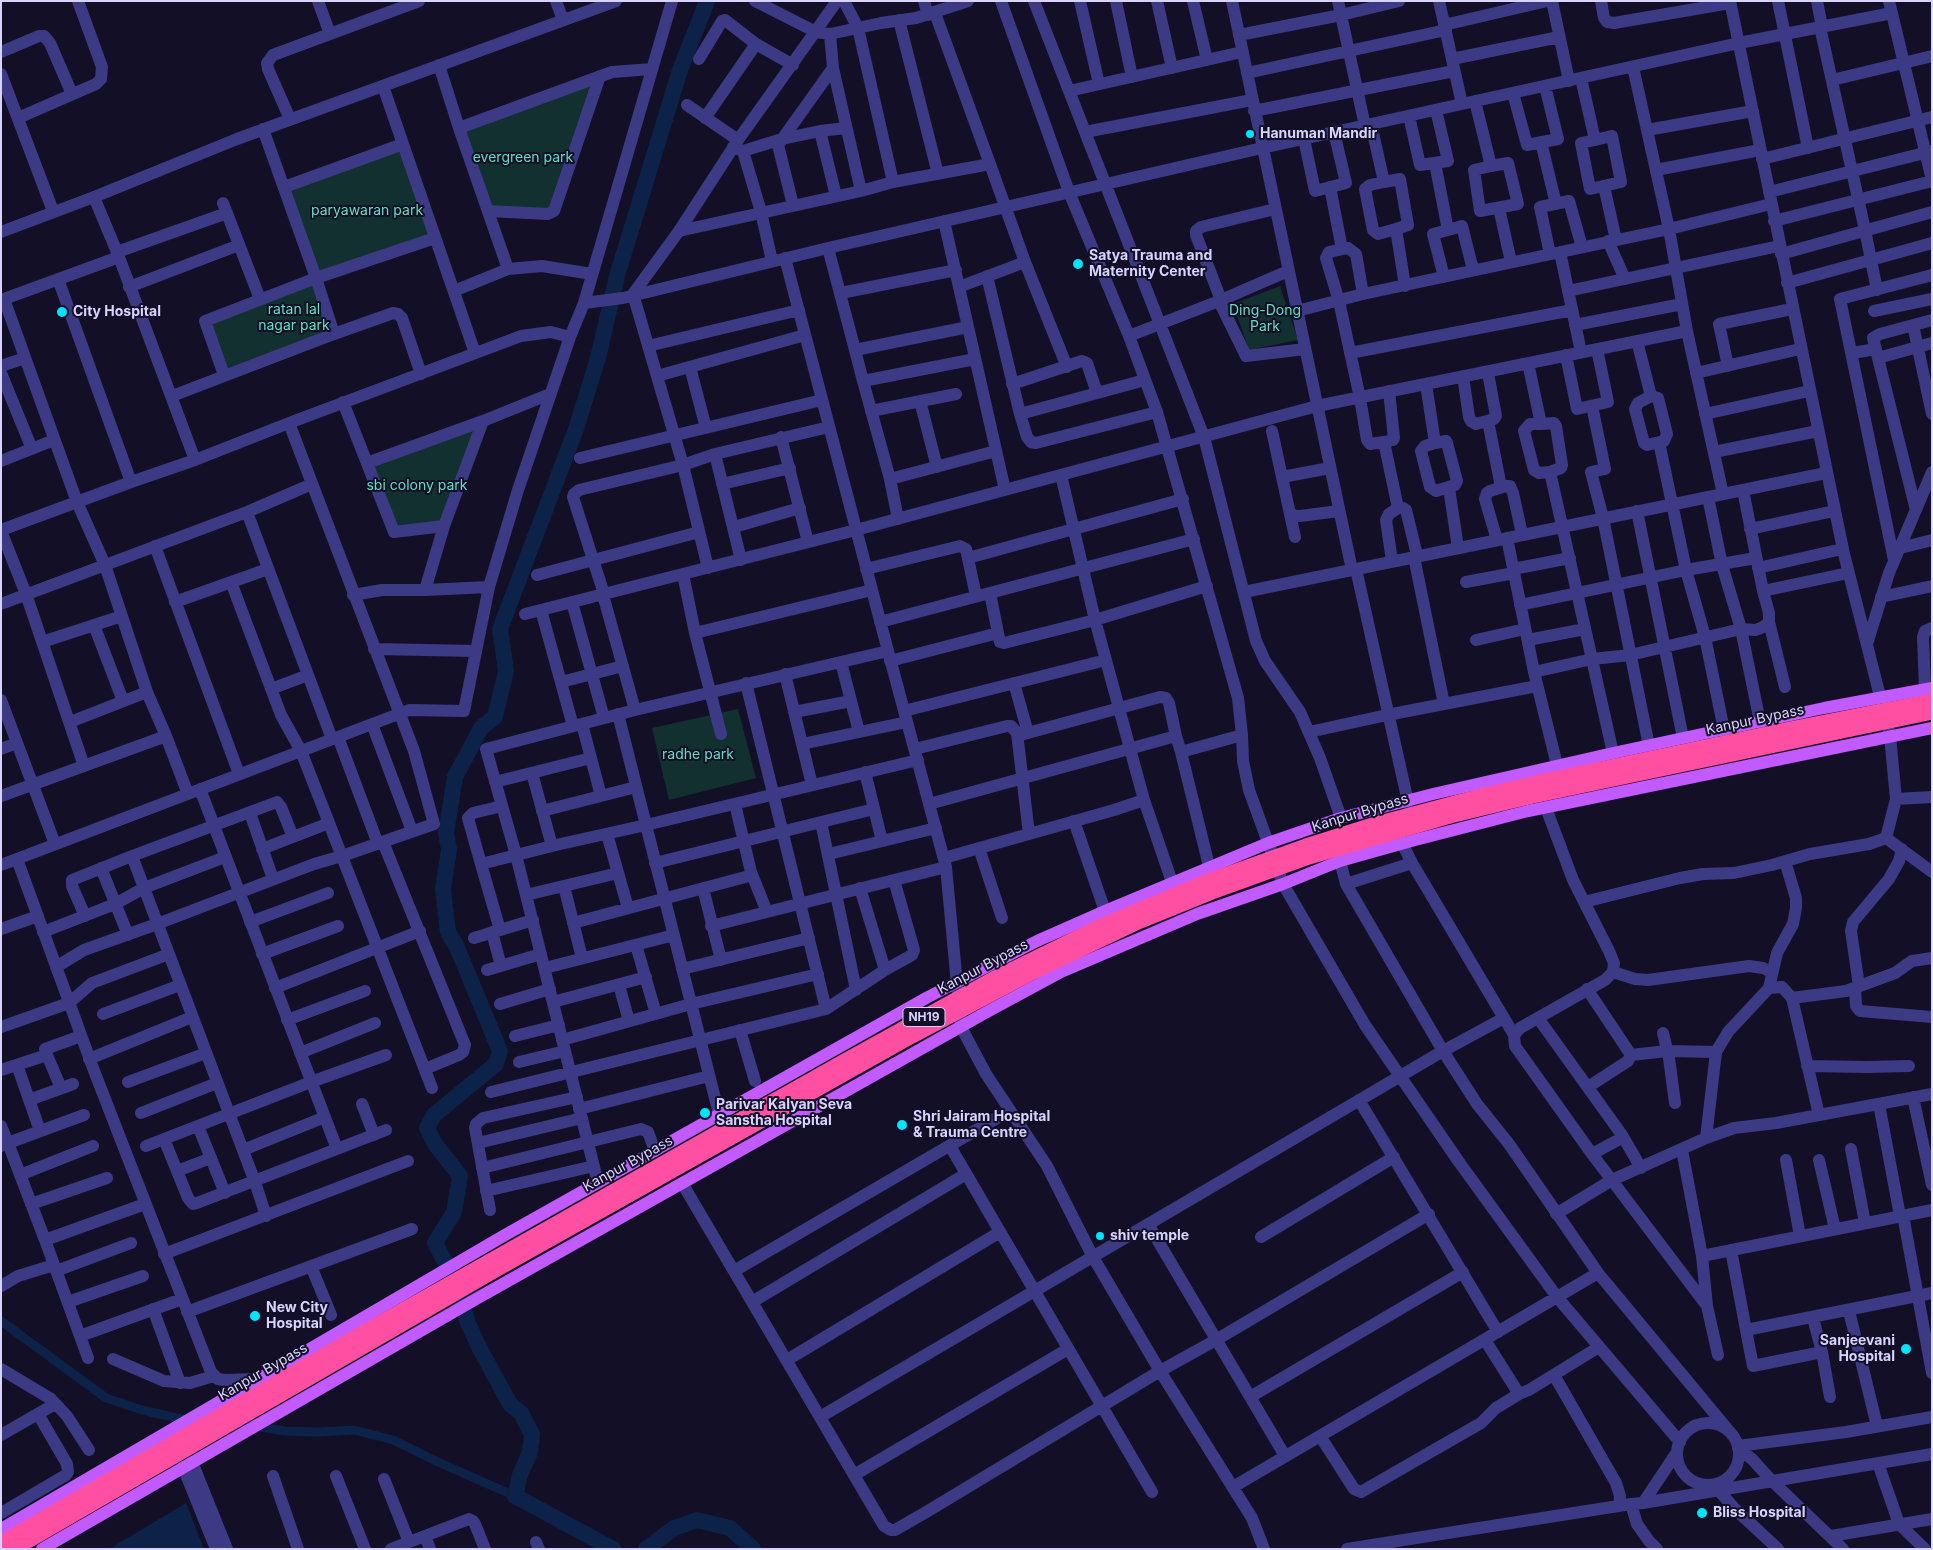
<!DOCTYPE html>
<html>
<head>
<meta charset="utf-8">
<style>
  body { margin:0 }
  #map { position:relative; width:1933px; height:1550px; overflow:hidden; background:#130f26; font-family:Inter,sans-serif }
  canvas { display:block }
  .frame { position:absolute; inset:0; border:2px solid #d9d4ff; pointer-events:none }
</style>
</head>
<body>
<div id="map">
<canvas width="1933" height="1550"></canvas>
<div class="frame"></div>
</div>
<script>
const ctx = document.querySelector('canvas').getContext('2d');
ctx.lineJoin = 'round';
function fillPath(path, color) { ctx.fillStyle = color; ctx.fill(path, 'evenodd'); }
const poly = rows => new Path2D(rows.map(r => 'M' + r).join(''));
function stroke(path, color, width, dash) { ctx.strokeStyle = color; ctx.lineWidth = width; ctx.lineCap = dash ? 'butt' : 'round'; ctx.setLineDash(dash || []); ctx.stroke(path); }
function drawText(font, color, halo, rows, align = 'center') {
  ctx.font = font + ' Inter,sans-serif'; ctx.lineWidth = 4; ctx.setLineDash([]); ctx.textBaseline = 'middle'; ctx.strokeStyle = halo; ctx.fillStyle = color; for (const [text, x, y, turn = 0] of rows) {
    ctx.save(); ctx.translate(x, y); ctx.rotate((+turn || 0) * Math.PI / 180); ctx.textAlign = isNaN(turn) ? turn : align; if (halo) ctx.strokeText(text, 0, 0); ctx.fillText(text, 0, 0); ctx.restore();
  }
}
fillPath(poly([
  [600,77,559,209,488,211,460,128],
  [404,145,437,239,318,279,289,188],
  [316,278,334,334,224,376,205,321],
  [1280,286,1298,340,1249,350,1233,304],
  [479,421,445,528,394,533,367,463],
  [738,709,756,778,669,800,652,728]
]), '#12302f');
fillPath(poly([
  [186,1503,204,1549,109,1549]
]), '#0c2248');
stroke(poly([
  [1,1321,106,1398,142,1410,190,1421],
  [233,1422,284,1431,319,1432,354,1430,393,1440,438,1462,515,1496]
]), '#0c2248', 9);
stroke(poly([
  [613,1549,515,1496,520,1475,530,1452,532,1434,521,1413,510,1404,480,1349,468,1323,456,1283,435,1243,454,1212,460,1176,435,1144,427,1128,434,1115,496,1064,500,1051,456,945,448,932,443,889,449,850,446,833,455,777,481,728,495,717,506,671,500,629,576,429,598,358,617,276,680,70,707,1],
  [646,1549,674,1528,697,1520,730,1528,753,1549]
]), '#0c2248', 16);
stroke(poly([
  [318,1,330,34],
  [556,1,563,20],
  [755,1,816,32,830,34,881,23,916,18,968,1],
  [844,1,858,28,893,182],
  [924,1,928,15],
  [1001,1,1069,192,1129,336,1157,412,1238,698,1242,735,1243,761,1249,790,1283,884,1365,1025,1459,1162,1557,1297,1680,1442],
  [1034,1,1204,437,1256,641,1265,661,1300,712,1320,758,1341,818],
  [1080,1,1099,84],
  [1116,1,1132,77],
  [1157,1,1172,68],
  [1193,1,1207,60],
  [1232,1,1352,570],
  [1338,1,1365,126],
  [1439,1,1462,104],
  [1552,1,1569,81],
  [1601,1,1604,18,1607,22,1614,23,1730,3],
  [1778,1,1808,148],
  [1817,1,1822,27],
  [1889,1,1932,180],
  [899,20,938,174],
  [1444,25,1547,1],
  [1820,27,1865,230,1877,290],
  [830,34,833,68,861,191],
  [1239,35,1341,15,1399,1],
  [1,52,39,36,44,36,50,43,72,94],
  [699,59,722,21,725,20,756,44,793,65],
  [1452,59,1559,37],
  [439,65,459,128,508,269],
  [1633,67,1669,229,1687,331,1723,494],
  [1247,73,1446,30],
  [1,74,53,211],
  [1581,78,1595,140,1612,136,1621,182,1590,189,1581,143,1595,140],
  [1832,80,1932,56],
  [383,86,475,353],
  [1069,91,1242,52],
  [1513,93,1527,145,1558,139,1545,86],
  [1475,101,1491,166,1508,163,1518,204,1480,211,1474,170,1491,166],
  [687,105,738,140],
  [1254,111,1454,71],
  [1409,116,1420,165,1448,161,1436,110],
  [18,118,96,84,101,79,102,67,78,1],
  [705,118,756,44],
  [290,119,268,69,267,63,273,55,419,1],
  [1371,124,1384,182,1400,179,1408,225,1396,229,1405,286],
  [459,128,612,72,652,69],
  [263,129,316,278,334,334],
  [1647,130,1753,111],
  [820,131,836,196],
  [1085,132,1252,100],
  [1304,139,1315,191,1346,183,1334,132],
  [1541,142,1556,204],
  [733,147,743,151,782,139,820,131,846,128],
  [743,151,761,212,772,261],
  [1762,159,1932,117],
  [1435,163,1448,230,1462,226,1473,270],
  [1656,170,1760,150],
  [1384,182,1370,185,1365,189,1373,230,1378,234,1396,229],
  [1604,186,1616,240],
  [1330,187,1342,249],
  [285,189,287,186,403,144],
  [1769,192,1932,151],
  [94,197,119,257,195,460],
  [223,203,260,299],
  [793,205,778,145,833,68],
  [1499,208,1511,262],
  [488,211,548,214,554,211,600,76],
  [944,221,959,287,1025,262,990,164],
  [1774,221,1932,181],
  [679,231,861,191,893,182,990,164,935,13],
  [1,232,94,197,237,139,616,1],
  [1608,241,1625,279],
  [828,248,855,350,968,327],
  [117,252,227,213],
  [1560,252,1581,352],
  [1550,254,1540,207,1569,201,1582,247],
  [1781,254,1932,212],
  [785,258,888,651,946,867,961,1027,986,1074,1047,1166,1093,1257,1160,1371,1252,1518,1264,1549],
  [1025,262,1067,367],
  [987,276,1020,414,1027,437,1031,442,1036,443,1157,412],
  [1444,277,1433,234,1448,230],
  [58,279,131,482],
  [1787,283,1932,243],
  [129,287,239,245],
  [959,287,1005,490],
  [454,291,508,269,542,266,592,274],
  [1568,291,1779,246],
  [841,293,956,270],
  [1363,294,1356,254,1348,248,1329,252,1326,258,1339,301,1360,398,1367,440,1370,444,1384,442,1393,440,1394,438,1389,391],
  [1,300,119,257],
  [1221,300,1196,235,1196,231,1201,227,1275,209],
  [1219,301,1246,356,1305,349],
  [584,303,623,298,828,248,1262,148,1739,43,1892,13],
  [1297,311,1363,294,1669,229,1771,204],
  [1874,311,1932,299],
  [1575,325,1682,304],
  [1913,325,1932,414],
  [1129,336,1219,301,1288,271],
  [1637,341,1651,396,1658,398,1667,434,1664,441,1647,445,1644,443,1635,409,1638,403,1651,396],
  [648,346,799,310],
  [855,350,863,381,975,359],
  [1350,353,1572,310],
  [1852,353,1876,349],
  [1566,355,1577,409,1608,402,1597,349],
  [1878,358,1932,343],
  [1528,363,1541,424,1530,424,1524,431,1534,470,1539,473,1550,472,1561,468,1562,465,1556,426,1554,423,1541,424],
  [1,366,25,358],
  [1728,366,1719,324,1792,309],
  [690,367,706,428],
  [1,373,32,449],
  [1696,373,1800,349],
  [224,375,205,321,316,278,435,238],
  [657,376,805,335],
  [1463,376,1469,417,1471,421,1476,424,1494,419,1496,416,1488,373],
  [863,381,890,479,996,451],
  [1012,384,1082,361,1087,363,1097,393],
  [1426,384,1435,443,1446,441,1447,443,1457,481,1455,485,1436,491,1430,487,1421,451,1425,446,1435,443],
  [172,396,334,334,393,313,398,314,402,318,421,374],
  [920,401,937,467],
  [343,402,394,532,444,526,483,421],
  [1592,406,1605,469,1591,472,1603,518,1649,746],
  [871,411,956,394],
  [1020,414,1145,380],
  [1705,414,1809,391],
  [1488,421,1501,487],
  [1272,431,1295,537],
  [781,437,808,542],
  [1384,442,1398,508],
  [1659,442,1686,570,1705,637,1724,730],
  [1714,452,1818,431],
  [715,454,741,560],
  [580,458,822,400],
  [1,461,54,440],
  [367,463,483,421,550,394],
  [1550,472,1613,753],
  [1282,477,1330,468],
  [890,479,898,519],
  [722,484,790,468],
  [1449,488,1458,548],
  [1708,497,1722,565,1741,629,1760,722],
  [1916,510,1873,338,1880,334,1932,320],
  [1637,511,1683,738],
  [247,512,332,739],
  [1290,513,1295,516,1300,516,1339,511],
  [734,527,800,508],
  [1750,529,1834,511],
  [1,530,131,482,195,460,289,423,521,336,551,332,570,337],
  [1,531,26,594,84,766],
  [1507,538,1534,672,1557,765],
  [1497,540,1485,499,1487,493,1490,491,1506,486,1510,486,1513,493,1522,534],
  [155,546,239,774],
  [1900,548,1932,540],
  [1414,557,1444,704],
  [968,558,1183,499],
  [1894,560,1840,299,1932,275],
  [1392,561,1386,520,1389,514,1398,508,1403,508,1406,510,1417,555],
  [708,568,683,465,715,454,829,427],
  [1758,568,1842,549],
  [866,569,960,546,966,549,976,596],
  [1356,569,1408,802],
  [1513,569,1570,558],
  [683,574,695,633],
  [537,575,699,532],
  [231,582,281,715,301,751,432,1088],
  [1466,582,1514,573],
  [425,590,444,526],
  [1763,591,1848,573],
  [1244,592,1826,473],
  [990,593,998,633],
  [604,594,573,497,574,494,579,490,683,465,633,294,679,231,738,140,837,1],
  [353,595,382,590,425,590,489,587],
  [603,595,635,710,888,651],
  [1881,597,1932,586],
  [175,602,268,569],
  [572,602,604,718],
  [1,604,247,512,312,484],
  [1520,605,1686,570,1756,558],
  [541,610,573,726],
  [525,614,856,530,1317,406,1687,331],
  [880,622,1194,539],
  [1769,622,1785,687],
  [94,625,123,701],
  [1476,640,1525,629],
  [1528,640,1585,629],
  [42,642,122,616],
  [1867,644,1889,573,1932,472],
  [374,649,476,651],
  [890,661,998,633,1000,642,1004,643,1095,620,1061,475],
  [841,662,859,732],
  [1534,672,1592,659,1630,655,1741,629,1756,630,1763,627,1769,622,1769,613,1763,591,1743,490],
  [785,674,812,785],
  [561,682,623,666],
  [1014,683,1028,733],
  [271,689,308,675],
  [1925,689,1923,637,1925,631,1932,628],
  [1,700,55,844],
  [904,711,1106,660],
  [794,712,851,701],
  [618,714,719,1114],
  [70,722,147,692],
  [372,724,412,831],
  [582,724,601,796],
  [1309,732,1387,715,1537,686],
  [1017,733,1029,834],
  [721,734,695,633,872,590],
  [166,736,188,794],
  [338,737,378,844],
  [802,744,907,722],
  [1,749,17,743],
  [915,749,1007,726,1011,726,1017,733,1024,734,1160,697,1166,698,1169,703,1176,736],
  [1181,752,1209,866],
  [865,772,882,841],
  [532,773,552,846],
  [495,782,591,758],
  [200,789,337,1149],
  [1,796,166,736,147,692,105,565,77,502,4,299],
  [1896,799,1932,797],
  [735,804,751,872,767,912],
  [929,804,1176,736,1181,752,1242,735],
  [1546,808,1573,880,1609,951,1614,963,1613,972,1605,980,1520,1028,1514,1035,1515,1046,1592,1154,1707,1306],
  [542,811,636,787],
  [250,813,273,879],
  [1074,821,1105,911],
  [821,822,856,990],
  [607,834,628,908],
  [1886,838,1932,872],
  [383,842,465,1045,463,1052,459,1055,425,1069],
  [1402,843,1412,863,1514,1035],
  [979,848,1002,918],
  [262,849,329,823],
  [829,854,936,828],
  [132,856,255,1182,266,1216],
  [944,858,1114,810,1144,800],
  [17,859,93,1068,211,1372,218,1379,225,1380,257,1379],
  [1340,861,1346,884,1443,1051,1477,1104,1509,1144,1598,1273,1729,1431],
  [655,863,874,809],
  [481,864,468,818,473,813,502,806],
  [1,865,409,710,464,711,489,587,518,490,570,337,584,303,672,1],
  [101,868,128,935],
  [1172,882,1144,800,1095,620,1207,586],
  [1346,884,1412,863],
  [564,886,582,958],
  [703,888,721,960],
  [860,888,885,970],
  [526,895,618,873],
  [1584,902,1680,878,1703,874,1734,873,1772,865,1810,854,1869,844,1886,838,1896,799,1890,736,1844,554,1730,1],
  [85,916,72,886,72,880,132,856,277,802,281,807,293,837],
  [250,922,328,893],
  [573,923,749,876,751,872],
  [711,926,946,867],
  [1,929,38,916],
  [500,930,481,864,556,845,646,825,918,760],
  [43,932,115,904,144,888,225,857],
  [492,932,501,966],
  [474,938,533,920],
  [636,945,656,1014],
  [262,954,338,926],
  [56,967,84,950,157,924,314,864,342,856,434,824,414,751,289,423],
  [545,968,674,935],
  [682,969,809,938],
  [487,970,541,954],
  [1613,972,1635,979,1648,980,1749,966,1763,968,1771,972],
  [619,985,629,1021],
  [1859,986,1851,931,1853,922,1889,879,1899,861,1902,849],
  [275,988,420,931],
  [1769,988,1782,987,1792,998,1819,1115],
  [1855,988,1856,1006,1860,1011,1932,1017],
  [1587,989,1631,1055,1628,1061,1588,1087],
  [1792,998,1846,991,1895,973,1912,961,1932,958],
  [553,1002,646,977],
  [500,1004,550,989],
  [826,1009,885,970,912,955,914,950,894,880],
  [103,1014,180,985],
  [1538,1018,1622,1135,1620,1139,1592,1154],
  [287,1020,365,991],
  [1,1027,69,1003,92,983,169,954],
  [740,1030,755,1081],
  [1663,1033,1669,1058,1675,1103],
  [515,1036,559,1025],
  [562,1040,691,1004,818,974],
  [45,1049,81,1036],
  [300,1053,375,1023],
  [1631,1055,1667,1051,1716,1052],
  [89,1059,192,1017],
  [519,1062,565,1051],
  [17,1065,40,1131],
  [1807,1066,1867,1067,1909,1066],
  [1,1070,47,1055,61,1088],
  [128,1082,206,1053],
  [491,1092,826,1009,746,683],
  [1913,1097,1932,1185],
  [29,1100,73,1084],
  [1359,1100,1498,1332],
  [362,1104,374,1135],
  [1879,1104,1900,1216],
  [579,1109,709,1076],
  [141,1113,217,1083],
  [1,1126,8,1143,84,1115],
  [198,1126,225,1193],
  [1622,1135,1641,1168],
  [1706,1138,1716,1052,1728,1032,1769,988,1777,953,1793,924,1796,908,1796,898,1785,861],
  [164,1139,188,1198,193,1204,197,1203,386,1130],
  [478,1143,582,1118],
  [1,1146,8,1143,45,1240,145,1204],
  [146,1146,311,1082,386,1055],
  [950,1146,1152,1492],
  [1851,1149,1865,1223],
  [243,1150,325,1117],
  [1682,1150,1702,1256,1707,1306,1718,1355],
  [1786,1160,1800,1236],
  [1819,1160,1835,1229],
  [482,1168,641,1129,648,1132,655,1151],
  [177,1171,211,1158],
  [20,1175,93,1146],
  [598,1183,516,855,486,749,635,710],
  [682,1183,884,1526,891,1530,895,1530,928,1511,1160,1371,1216,1340,1429,1214],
  [486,1191,594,1166],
  [31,1204,107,1178],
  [490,1210,475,1128,476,1124,483,1118,577,1097],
  [1556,1214,1612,1180,1706,1138,1734,1128,1776,1123,1932,1094],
  [1903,1215,1932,1373],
  [1148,1224,1285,1456],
  [1261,1237,1394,1157],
  [45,1240,88,1358],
  [1731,1250,1746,1330],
  [164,1254,408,1161],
  [1702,1256,1932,1210],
  [311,1266,331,1315],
  [56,1271,131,1243],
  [734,1271,1009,1111],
  [1,1286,18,1276,54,1265],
  [68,1302,143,1276],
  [752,1302,966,1174],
  [153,1309,180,1383],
  [1849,1311,1877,1426],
  [187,1312,412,1229],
  [1813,1318,1822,1352,1830,1397],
  [80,1336,182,1299],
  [1485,1340,1519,1394,1529,1390,1599,1347],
  [1822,1352,1753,1366,1746,1330,1932,1293],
  [113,1359,164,1381,190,1383,214,1376],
  [787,1360,1000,1232],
  [1,1369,51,1399,67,1416,89,1450],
  [1554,1375,1616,1483,1620,1496,1619,1506],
  [1250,1397,1463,1272],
  [820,1417,1443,1051,1504,1018],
  '1677 1454a31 31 0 1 1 62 0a31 31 0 1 1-62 0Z',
  [1,1435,55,1404],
  [1320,1436,1354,1489,1361,1492,1481,1423,1496,1408,1519,1394],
  [1738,1446,1846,1432,1932,1417],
  [1738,1448,1752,1459,1771,1480,1843,1549],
  [192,1462,227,1549],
  [1878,1463,1899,1524,1925,1549],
  [183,1467,216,1549],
  [854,1475,1068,1349],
  [273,1476,298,1549],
  [336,1476,365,1549],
  [384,1479,409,1542],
  [1714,1485,1735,1509,1778,1549],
  [1233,1487,1598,1273],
  [1643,1503,1677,1452],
  [1631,1504,1637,1524,1649,1541,1657,1549],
  [1,1513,66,1475,68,1472,67,1464,38,1414],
  [425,1536,430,1549],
  [1831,1536,1932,1519],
  [536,1542,539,1549],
  [391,1549,469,1519,473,1521,475,1524,485,1549],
  [1347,1549,1631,1504,1643,1503,1932,1454]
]), '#3d3a85', 12);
stroke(poly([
  [1,1529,505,1235,928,997,1037,941,1105,911,1268,843,1341,818,1433,794,1613,753,1824,708,1932,688],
  [42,1549,476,1299,985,1013,1061,972,1197,914,1283,884,1340,861,1415,840,1528,811,1932,728]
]), '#c25bff', 12);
stroke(poly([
  [1,1543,373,1327,841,1063,993,979,1097,928,1208,881,1306,846,1376,824,1485,795,1549,780,1790,729,1932,701],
  [14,1549,492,1272,910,1037,1029,974,1138,922,1212,892,1309,857,1450,816,1533,796,1932,712]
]), '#ff4fa3', 15);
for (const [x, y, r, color] of [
  [1250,134,5,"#00e5ff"],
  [1078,264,6,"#00e5ff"],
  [62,312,6,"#00e5ff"],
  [705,1113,6,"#00e5ff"],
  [902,1125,6,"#00e5ff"],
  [1100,1236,5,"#00e5ff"],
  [255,1316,6,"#00e5ff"],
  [1906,1349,6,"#00e5ff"],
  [1702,1513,6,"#00e5ff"]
]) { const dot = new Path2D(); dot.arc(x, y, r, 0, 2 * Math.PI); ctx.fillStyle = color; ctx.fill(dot); stroke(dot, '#130f26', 2); }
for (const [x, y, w] of [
  [924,1017,42]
]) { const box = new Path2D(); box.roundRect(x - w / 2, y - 9.5, w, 19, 4); ctx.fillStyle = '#130f26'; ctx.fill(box); stroke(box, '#d9d4ff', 1); }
drawText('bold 12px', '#d9d4ff', null, [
  ["NH19",924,1017]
]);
drawText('bold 14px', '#d9d4ff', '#130f26', [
  ["Hanuman Mandir",1260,134],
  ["Satya Trauma and",1089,256],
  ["Maternity Center",1089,272],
  ["City Hospital",73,312],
  ["Parivar Kalyan Seva",716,1105],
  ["Sanstha Hospital",716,1121],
  ["Shri Jairam Hospital",913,1117],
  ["& Trauma Centre",913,1133],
  ["shiv temple",1110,1236],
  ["New City",266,1308],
  ["Hospital",266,1324],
  ["Sanjeevani",1895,1341,"right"],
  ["Hospital",1895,1357,"right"],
  ["Bliss Hospital",1713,1513]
], 'left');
drawText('14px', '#5fe0c0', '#130f26', [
  ["evergreen park",523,158],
  ["paryawaran park",367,211],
  ["ratan lal",294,310],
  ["nagar park",294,326],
  ["Ding-Dong",1265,311],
  ["Park",1265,327],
  ["sbi colony park",417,486],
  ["radhe park",698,755]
]);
drawText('14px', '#d9d4ff', '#130f26', [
  ["Kanpur Bypass",1755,720,-12],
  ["Kanpur Bypass",1360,813,-17],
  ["Kanpur Bypass",983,967,-28],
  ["Kanpur Bypass",628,1164,-29],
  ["Kanpur Bypass",263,1372,-30]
]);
</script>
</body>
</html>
